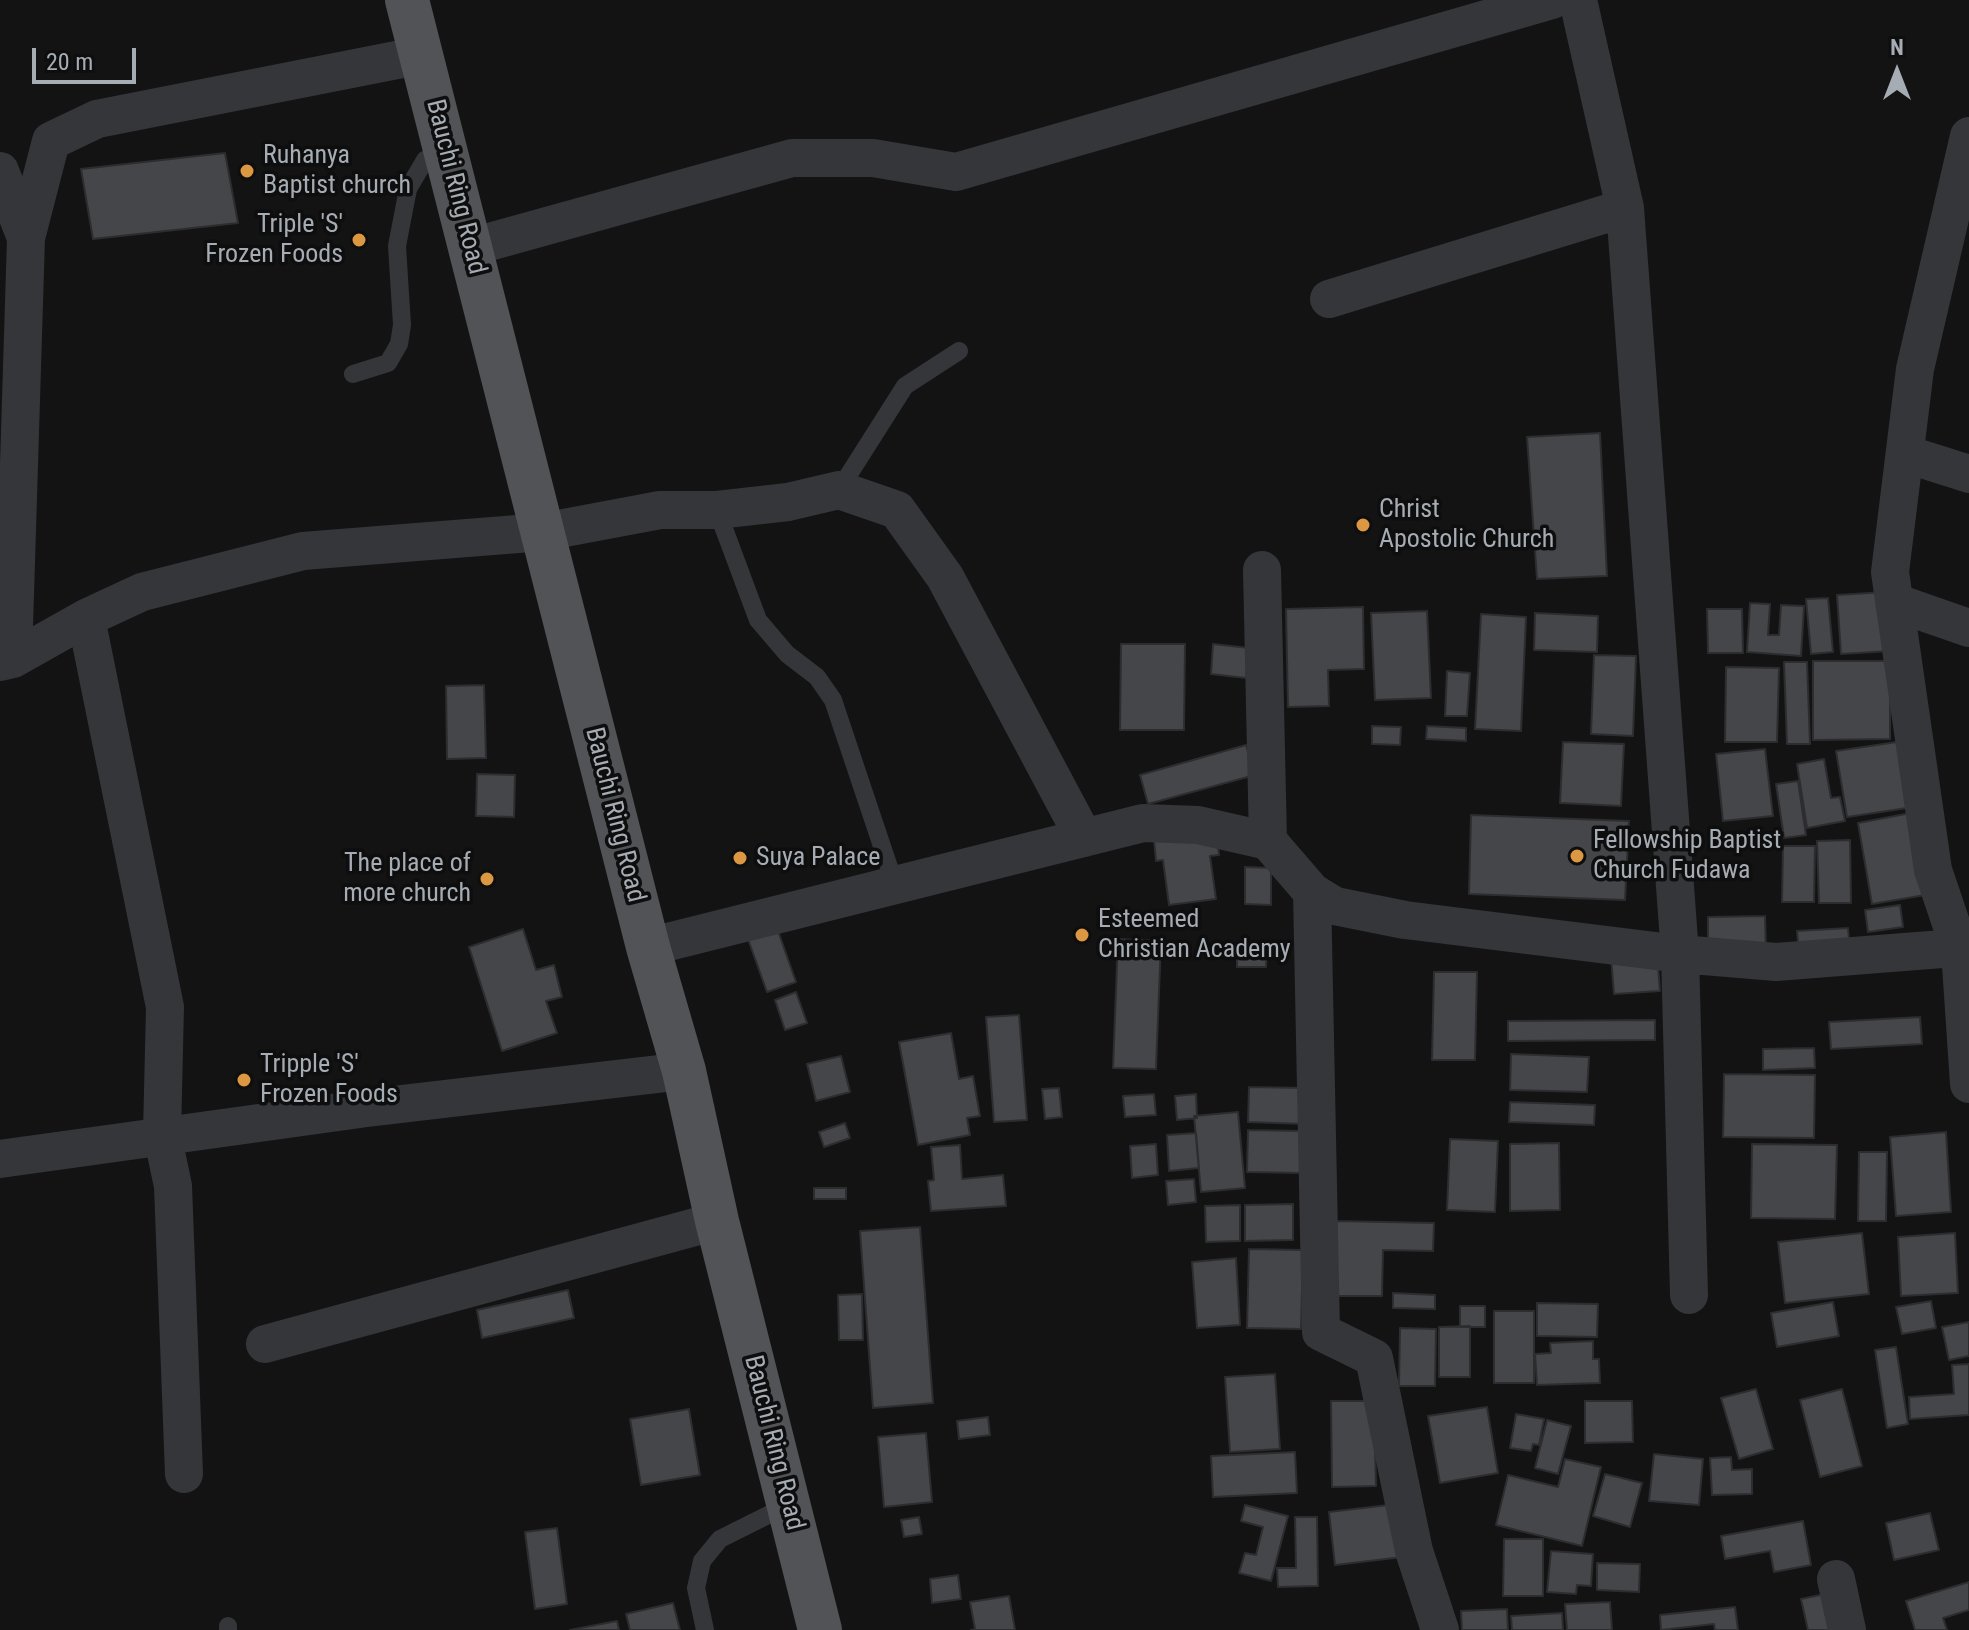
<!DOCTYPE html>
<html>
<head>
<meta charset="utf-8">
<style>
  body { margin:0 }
  #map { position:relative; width:1969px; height:1630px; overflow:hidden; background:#131314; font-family:"Roboto Condensed",sans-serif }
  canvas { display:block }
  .north { position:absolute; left:1857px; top:32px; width:80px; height:80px; -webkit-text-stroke:6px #0e0e0f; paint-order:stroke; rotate:0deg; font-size:22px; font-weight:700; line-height:32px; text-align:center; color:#a6acb3 }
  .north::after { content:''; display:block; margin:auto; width:28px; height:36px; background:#a6acb3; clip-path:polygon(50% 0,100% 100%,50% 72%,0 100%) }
  .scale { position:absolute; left:32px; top:48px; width:104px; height:36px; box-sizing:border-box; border:4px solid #a6acb3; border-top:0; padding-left:10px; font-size:24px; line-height:28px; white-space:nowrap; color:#a6acb3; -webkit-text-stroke:6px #0e0e0f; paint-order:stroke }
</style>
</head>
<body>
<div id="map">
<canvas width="1969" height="1630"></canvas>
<div class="north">N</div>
<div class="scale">20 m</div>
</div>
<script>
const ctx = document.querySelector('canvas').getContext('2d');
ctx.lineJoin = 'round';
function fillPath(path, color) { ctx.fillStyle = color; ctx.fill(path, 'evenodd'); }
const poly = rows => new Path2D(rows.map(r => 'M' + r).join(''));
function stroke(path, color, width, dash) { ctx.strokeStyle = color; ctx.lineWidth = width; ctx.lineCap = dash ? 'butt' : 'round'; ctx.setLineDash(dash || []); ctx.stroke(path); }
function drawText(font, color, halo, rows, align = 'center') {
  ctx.font = font + ' "Roboto Condensed",sans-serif'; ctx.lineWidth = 7; ctx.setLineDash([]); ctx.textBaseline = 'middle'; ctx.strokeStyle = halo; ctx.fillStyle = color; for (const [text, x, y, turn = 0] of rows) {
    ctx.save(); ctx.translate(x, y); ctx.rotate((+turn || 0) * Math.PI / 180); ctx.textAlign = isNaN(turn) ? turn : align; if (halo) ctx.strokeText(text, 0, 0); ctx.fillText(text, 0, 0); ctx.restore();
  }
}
const building = poly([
  [225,153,238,223,93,239,81,169,225,153],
  [1600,433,1607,576,1537,579,1527,437,1600,433],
  [1886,592,1890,651,1841,654,1837,595,1886,592],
  [1828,598,1833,652,1811,654,1806,599,1828,598],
  [1750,603,1770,604,1768,635,1779,635,1781,605,1804,606,1801,656,1747,652,1750,603],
  [1363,607,1364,669,1328,670,1329,706,1288,707,1286,609,1363,607],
  [1707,609,1742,609,1743,653,1708,653,1707,609],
  [1427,611,1431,698,1375,700,1371,613,1427,611],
  [1535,613,1598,616,1597,652,1534,650,1535,613],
  [1481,614,1526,617,1521,731,1475,729,1481,614],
  [1121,644,1185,644,1184,730,1120,730,1121,644],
  [1213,644,1249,648,1246,678,1211,674,1213,644],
  [1594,655,1636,656,1633,736,1591,734,1594,655],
  [1813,661,1890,661,1890,739,1813,740,1813,661],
  [1784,662,1807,662,1810,744,1787,744,1784,662],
  [1726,667,1779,668,1777,742,1725,742,1726,667],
  [1447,671,1470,673,1467,716,1445,716,1447,671],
  [484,685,486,758,447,759,446,686,484,685],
  [1372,726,1401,727,1400,745,1372,744,1372,726],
  [1427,726,1466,728,1466,741,1426,739,1427,726],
  [1563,742,1624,744,1621,806,1560,803,1563,742],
  [1897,742,1907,808,1847,817,1836,751,1897,742],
  [1246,745,1255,775,1148,804,1140,775,1246,745],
  [1765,749,1773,816,1723,821,1716,754,1765,749],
  [1824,759,1831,798,1840,797,1845,821,1807,828,1797,764,1824,759],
  [477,774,515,775,514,817,476,816,477,774],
  [1798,781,1806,835,1784,838,1776,784,1798,781],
  [1916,812,1931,894,1872,904,1858,823,1916,812],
  [1471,815,1629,821,1625,900,1469,894,1471,815],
  [1217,834,1219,855,1210,856,1216,899,1169,905,1163,860,1156,861,1154,840,1217,834],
  [1850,840,1851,903,1819,903,1817,841,1850,840],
  [1783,846,1815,846,1814,902,1782,902,1783,846],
  [1245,867,1271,868,1271,905,1245,904,1245,867],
  [1900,905,1903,927,1868,932,1865,910,1900,905],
  [1765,916,1766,952,1708,952,1708,917,1765,916],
  [777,928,796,982,767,992,748,939,777,928],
  [1848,928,1850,950,1799,953,1797,931,1848,928],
  [523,929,536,970,554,965,562,997,546,1001,557,1033,502,1051,469,947,523,929],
  [1118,939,1161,941,1156,1069,1113,1068,1118,939],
  [1237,943,1267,944,1266,967,1237,967,1237,943],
  [1657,953,1660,991,1614,994,1611,957,1657,953],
  [1434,972,1477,972,1475,1060,1432,1060,1434,972],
  [796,992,807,1023,785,1030,775,1000,796,992],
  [1019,1015,1027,1120,994,1122,986,1017,1019,1015],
  [1920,1017,1922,1044,1831,1049,1829,1022,1920,1017],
  [1655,1020,1655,1040,1508,1041,1508,1021,1655,1020],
  [951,1033,959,1079,973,1076,980,1116,967,1118,970,1135,918,1145,899,1042,951,1033],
  [1814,1048,1815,1068,1763,1070,1763,1049,1814,1048],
  [1511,1054,1589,1057,1587,1092,1510,1090,1511,1054],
  [841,1056,850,1092,816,1101,807,1064,841,1056],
  [1724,1074,1815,1075,1814,1138,1723,1137,1724,1074],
  [1249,1087,1304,1088,1303,1124,1248,1122,1249,1087],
  [1059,1088,1062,1117,1045,1119,1042,1089,1059,1088],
  [1154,1094,1156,1115,1125,1117,1123,1096,1154,1094],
  [1196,1094,1197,1118,1177,1120,1175,1096,1196,1094],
  [1510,1102,1595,1105,1594,1125,1509,1122,1510,1102],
  [1238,1112,1245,1188,1201,1192,1194,1116,1238,1112],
  [845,1123,850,1138,824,1147,819,1132,845,1123],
  [1248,1130,1302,1131,1301,1173,1247,1172,1248,1130],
  [1946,1132,1951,1212,1896,1216,1890,1137,1946,1132],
  [1196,1133,1199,1168,1169,1171,1167,1135,1196,1133],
  [1450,1139,1498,1141,1495,1212,1447,1210,1450,1139],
  [1559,1143,1560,1210,1510,1211,1510,1144,1559,1143],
  [1156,1144,1158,1175,1132,1178,1130,1146,1156,1144],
  [1752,1144,1837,1145,1835,1219,1751,1218,1752,1144],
  [960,1145,962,1179,1003,1175,1006,1206,931,1211,928,1181,934,1180,931,1147,960,1145],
  [1859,1152,1887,1152,1886,1221,1858,1221,1859,1152],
  [1194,1179,1196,1202,1168,1205,1166,1181,1194,1179],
  [814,1188,846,1188,846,1199,814,1199,814,1188],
  [1293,1204,1293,1240,1245,1241,1245,1205,1293,1204],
  [1240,1205,1240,1241,1206,1242,1205,1206,1240,1205],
  [1335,1221,1434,1223,1433,1251,1383,1250,1382,1296,1333,1296,1335,1221],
  [920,1227,933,1403,873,1408,860,1231,920,1227],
  [1862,1233,1869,1294,1785,1303,1778,1242,1862,1233],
  [1955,1233,1958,1293,1901,1296,1898,1237,1955,1233],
  [1249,1249,1303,1250,1301,1329,1247,1328,1249,1249],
  [1236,1258,1240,1325,1197,1328,1192,1262,1236,1258],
  [568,1290,574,1318,482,1338,477,1310,568,1290],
  [1393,1293,1435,1295,1435,1309,1393,1308,1393,1293],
  [862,1294,863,1340,839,1340,838,1295,862,1294],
  [1931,1301,1936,1328,1902,1334,1896,1307,1931,1301],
  [1833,1302,1839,1336,1777,1347,1771,1313,1833,1302],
  [1537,1303,1598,1304,1597,1337,1537,1336,1537,1303],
  [1460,1306,1485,1306,1485,1327,1460,1327,1460,1306],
  [1494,1311,1534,1311,1534,1383,1494,1383,1494,1311],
  [1969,1322,1969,1356,1949,1360,1942,1327,1969,1322],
  [1470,1326,1470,1377,1439,1377,1439,1327,1470,1326],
  [1400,1328,1436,1329,1435,1386,1399,1386,1400,1328],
  [1593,1341,1593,1359,1599,1359,1600,1383,1537,1385,1535,1354,1551,1353,1550,1343,1593,1341],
  [1896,1347,1908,1424,1887,1428,1875,1350,1896,1347],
  [1969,1364,1969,1415,1910,1419,1909,1397,1954,1394,1952,1365,1969,1364],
  [1275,1374,1280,1449,1230,1452,1225,1377,1275,1374],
  [1756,1389,1773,1449,1739,1459,1721,1398,1756,1389],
  [1842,1389,1862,1466,1820,1477,1800,1400,1842,1389],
  [1331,1401,1374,1401,1376,1486,1332,1487,1331,1401],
  [1585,1401,1632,1401,1633,1442,1585,1443,1585,1401],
  [1487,1407,1498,1473,1440,1483,1428,1416,1487,1407],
  [689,1409,700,1475,641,1485,630,1419,689,1409],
  [1516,1414,1544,1419,1539,1445,1533,1444,1531,1451,1510,1448,1516,1414],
  [988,1417,990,1435,959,1439,957,1421,988,1417],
  [1547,1420,1571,1426,1558,1474,1535,1468,1547,1420],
  [926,1433,932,1502,884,1507,878,1437,926,1433],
  [1295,1452,1297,1493,1213,1497,1211,1456,1295,1452],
  [1654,1454,1703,1459,1699,1505,1649,1501,1654,1454],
  [1731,1457,1732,1470,1752,1469,1752,1494,1712,1495,1710,1458,1731,1457],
  [1565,1459,1601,1467,1582,1546,1496,1525,1508,1475,1558,1487,1565,1459],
  [1605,1474,1642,1483,1630,1527,1593,1516,1605,1474],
  [1397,1504,1403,1557,1335,1565,1329,1512,1397,1504],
  [1245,1505,1288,1516,1271,1581,1239,1573,1245,1553,1256,1555,1263,1527,1241,1521,1245,1505],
  [1930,1513,1939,1550,1894,1560,1886,1523,1930,1513],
  [919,1517,922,1534,904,1537,901,1520,919,1517],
  [1295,1517,1317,1517,1318,1586,1278,1587,1277,1568,1296,1568,1295,1517],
  [1803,1521,1811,1565,1774,1572,1770,1551,1725,1559,1721,1536,1803,1521],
  [557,1528,567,1604,535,1609,525,1532,557,1528],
  [1504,1539,1543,1539,1543,1596,1503,1596,1504,1539],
  [1551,1551,1593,1554,1591,1586,1577,1585,1576,1594,1547,1592,1551,1551],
  [1597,1563,1640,1564,1639,1592,1597,1590,1597,1563],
  [958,1575,961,1599,932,1603,930,1579,958,1575],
  [1969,1582,1969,1610,1943,1618,1947,1630,1915,1630,1906,1601,1969,1582],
  [1825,1594,1833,1630,1808,1630,1801,1599,1825,1594],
  [1009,1596,1015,1630,971,1630,975,1629,970,1602,1009,1596],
  [1610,1602,1612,1630,1567,1630,1565,1604,1610,1602],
  [673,1603,680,1630,630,1630,626,1614,673,1603],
  [1735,1607,1738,1630,1715,1630,1714,1624,1661,1630,1660,1615,1735,1607],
  [1507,1609,1508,1630,1462,1630,1461,1611,1507,1609],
  [1562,1613,1563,1630,1512,1630,1511,1616,1562,1613],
  [617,1621,619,1630,570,1630,617,1621]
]);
fillPath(building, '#454649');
stroke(building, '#2d2d30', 2);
stroke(poly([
  [353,374,388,363,399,344,402,325,397,246,408,189,425,160,446,150],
  [839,490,905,386,959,351],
  [717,510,758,620,787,654,817,677,833,700,895,885],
  [228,1630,228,1626],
  [705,1630,696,1588,702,1561,720,1539,788,1505]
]), '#343639', 18);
stroke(poly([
  [1578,0,1625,208,1680,954,1689,1295],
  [1969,136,1915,369,1890,572,1933,870,1960,950,1969,1084],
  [0,171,26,238,13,659],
  [26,238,51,141,97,119,422,55],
  [471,247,792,158,873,158,956,172,1552,0],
  [1329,299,1625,208],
  [1906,454,1969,474],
  [1262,570,1268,841],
  [1894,602,1969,628],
  [86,618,165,1007,162,1134,173,1186,184,1474],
  [0,662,13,659,86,618,142,592,303,551,543,532,660,510,717,510,788,502,839,490,897,510,945,577,1084,838],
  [1312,892,1321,1332,1374,1358,1414,1551,1440,1630],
  [648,947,1143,823,1198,825,1268,841,1312,892,1335,906,1405,920,1680,954,1776,962,1969,947],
  [0,1159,367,1108,684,1071],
  [265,1344,717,1221],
  [1836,1579,1847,1630]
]), '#343639', 38);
stroke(poly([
  [407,0,648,947,684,1071,717,1221,820,1630]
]), '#515357', 44);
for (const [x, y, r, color] of [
  [247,171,8,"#dc9743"],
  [359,240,8,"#dc9743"],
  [1363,525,8,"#dc9743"],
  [1577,856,8,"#dc9743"],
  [740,858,8,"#dc9743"],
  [487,879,8,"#dc9743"],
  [1082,935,8,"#dc9743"],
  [244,1080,8,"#dc9743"]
]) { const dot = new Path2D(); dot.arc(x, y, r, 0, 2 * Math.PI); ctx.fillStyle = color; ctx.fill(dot); stroke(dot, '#0e0e0f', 3); }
drawText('26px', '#a6acb3', '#0e0e0f', [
  ["Ruhanya",263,156],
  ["Baptist church",263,186],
  ["Triple 'S'",343,225,"right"],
  ["Frozen Foods",343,255,"right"],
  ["Christ",1379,510],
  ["Apostolic Church",1379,540],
  ["Fellowship Baptist",1593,841],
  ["Church Fudawa",1593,871],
  ["Suya Palace",756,858],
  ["The place of",471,864,"right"],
  ["more church",471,894,"right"],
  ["Esteemed",1098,920],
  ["Christian Academy",1098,950],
  ["Tripple 'S'",260,1065],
  ["Frozen Foods",260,1095]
], 'left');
drawText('26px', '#a6acb3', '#0e0e0f', [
  ["Bauchi Ring Road",455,187,76],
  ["Bauchi Ring Road",614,815,76],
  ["Bauchi Ring Road",773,1443,76]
]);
</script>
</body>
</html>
